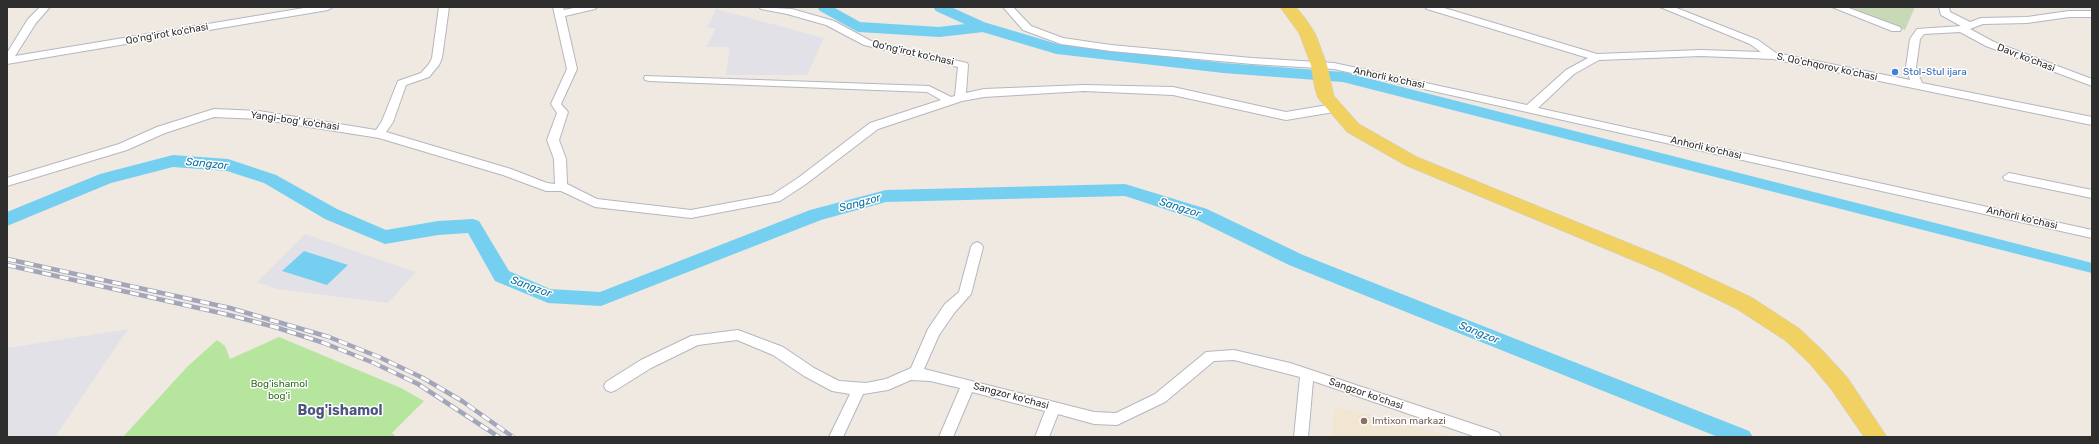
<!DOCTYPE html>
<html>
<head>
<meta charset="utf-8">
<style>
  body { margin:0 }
  #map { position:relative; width:2099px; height:444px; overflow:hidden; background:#efe9e1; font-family:Rubik,sans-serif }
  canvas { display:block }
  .frame { position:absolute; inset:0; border:8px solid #2e2e2e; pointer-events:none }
</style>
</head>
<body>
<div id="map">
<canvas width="2099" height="444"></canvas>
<div class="frame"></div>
</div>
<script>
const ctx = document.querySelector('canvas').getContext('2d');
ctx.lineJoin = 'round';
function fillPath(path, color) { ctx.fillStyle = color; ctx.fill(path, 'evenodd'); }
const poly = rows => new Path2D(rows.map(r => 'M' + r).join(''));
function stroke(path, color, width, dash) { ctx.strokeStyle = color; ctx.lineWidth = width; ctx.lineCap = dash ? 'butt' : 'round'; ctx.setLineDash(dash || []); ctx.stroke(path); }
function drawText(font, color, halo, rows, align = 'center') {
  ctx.font = font + ' Rubik,sans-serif'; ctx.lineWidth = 3; ctx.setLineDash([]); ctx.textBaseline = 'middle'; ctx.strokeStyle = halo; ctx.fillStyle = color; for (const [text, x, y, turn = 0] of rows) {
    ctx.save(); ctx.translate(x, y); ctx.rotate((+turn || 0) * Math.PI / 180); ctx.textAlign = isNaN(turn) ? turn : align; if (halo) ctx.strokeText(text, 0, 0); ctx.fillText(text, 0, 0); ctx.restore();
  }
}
fillPath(poly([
  [716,9,824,38,807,75,726,75,730,47,706,47,716,28,707,28],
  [305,234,416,272,388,303,277,289,257,282],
  [128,329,55,437,7,437,7,348]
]), '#e3e1e8');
fillPath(poly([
  [1335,405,1335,406,1454,437,1332,437]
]), '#f0e6d1');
fillPath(poly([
  [279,337,401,388,424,401,392,433,396,437,123,437,187,367,217,340,225,346,230,359]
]), '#b6e59e');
fillPath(poly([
  [1844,7,1915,7,1905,30]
]), '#c8d9b8');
fillPath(poly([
  [304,251,348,265,327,285,282,271]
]), '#75cff0');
stroke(poly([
  [823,7,859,27,939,32,983,27],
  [939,7,983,27,1057,49,1224,68,1343,77,2092,268]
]), '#75cff0', 10);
fillPath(poly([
  [173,155,228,159,276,175,337,209,386,230,438,221,473,219,479,221,509,271,550,289,600,292,810,210,886,190,1125,184,1207,209,1303,255,1749,431,1753,437,1718,437,1289,265,1195,219,1125,196,886,202,821,220,601,306,548,303,495,281,468,233,438,235,385,244,325,219,264,183,227,171,173,167,111,183,7,226,7,212,100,174,173,155]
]), '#75cff0');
const street = poly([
  [40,7,50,7,36,23,15,56,310,7,333,7,328,10,7,64,7,53,28,19,40,7],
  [439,7,449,7,442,58,439,65,429,77,406,85,393,122,386,132,511,169,547,183,555,184,554,159,547,140,557,113,551,104,567,69,553,7,563,7,564,10,578,7,597,7,595,9,565,16,577,69,561,104,568,112,559,140,566,159,567,184,597,199,691,210,772,195,798,178,870,123,941,100,927,92,649,81,645,80,644,78,645,76,929,86,951,97,955,96,958,67,864,45,826,25,787,14,761,9,759,7,792,9,834,21,871,41,967,63,968,65,966,93,984,89,1084,85,1173,87,1286,112,1334,104,1339,108,1334,112,1286,120,1173,95,1084,91,984,97,962,101,878,129,806,184,780,201,691,218,595,207,561,191,546,191,503,175,379,138,259,119,214,117,165,133,127,150,7,186,7,178,119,144,157,127,214,109,259,111,376,130,382,121,398,81,421,73,429,64,432,58,439,7],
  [1003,7,1013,7,1031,26,1063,38,1111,45,1252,58,1334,63,1527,105,1566,70,1588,58,1427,9,1425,7,1441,7,1597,54,1701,50,1761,52,1750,44,1660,7,1674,7,1758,40,1776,53,1910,80,1906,67,1910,39,1917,29,1961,26,1941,15,1939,7,1949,7,1950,12,1970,22,1981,18,2027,17,2069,11,2092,11,2092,17,2069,17,2027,23,1983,24,1970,29,1994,42,2092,79,2092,86,1986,46,1960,32,1924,34,1920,39,1916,67,1922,83,2092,117,2092,125,1773,59,1701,56,1599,60,1574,74,1538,108,2092,230,2092,238,1334,69,1252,64,1111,51,1061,44,1023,30,1003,7],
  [1832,7,1846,7,1900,27,1901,29,1900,31,1892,31,1832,7],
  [2009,173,2092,190,2092,198,2005,180,2003,177,2009,173],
  [977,242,981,244,983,247,971,294,955,312,939,335,924,369,1094,412,1116,413,1155,394,1206,352,1234,350,1290,363,1494,431,1499,433,1501,437,1476,437,1313,381,1308,437,1294,437,1300,377,1234,360,1214,361,1165,402,1117,425,1094,424,1058,414,1049,437,1035,437,1045,411,972,392,953,437,939,437,960,388,930,381,911,380,888,390,863,394,843,437,829,437,850,394,832,391,804,376,773,355,737,340,698,345,651,368,616,390,611,392,606,390,604,386,606,382,641,360,691,336,738,330,783,347,814,368,839,381,866,383,886,379,911,368,928,329,945,304,959,292,971,247,973,244,977,242]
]);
const primary = poly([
  [1280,7,1296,7,1305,18,1315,33,1327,65,1334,96,1359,124,1417,157,1675,262,1751,297,1800,329,1824,352,1847,377,1887,437,1864,437,1831,389,1810,364,1786,341,1737,309,1661,272,1405,165,1347,132,1318,98,1315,89,1311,65,1299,33,1280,7]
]);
stroke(street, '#b4b7c1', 2);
stroke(primary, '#c9c9c9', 1);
fillPath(street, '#fff');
fillPath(primary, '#f2d163');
const rail = poly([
  [7,259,230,308,329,337,379,357,423,378,462,401,513,437],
  [7,265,225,314,275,327,324,343,374,363,418,384,499,437]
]);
stroke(rail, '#a3a6b8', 4.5);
stroke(rail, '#fff', 3, [9]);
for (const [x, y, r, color] of [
  [1895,72,4,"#3f7fe0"],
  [1364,421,4,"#8d6e63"]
]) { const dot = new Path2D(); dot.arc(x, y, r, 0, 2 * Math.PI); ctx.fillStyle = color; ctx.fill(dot); stroke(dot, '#fff', 1.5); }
drawText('10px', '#2e2e2e', '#fff', [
  ["Qo'ng'irot ko'chasi",167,34,-10],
  ["Qo'ng'irot ko'chasi",913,53,13],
  ["Davr ko'chasi",2026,58,21],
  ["S. Qo'chqorov ko'chasi",1827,67,12],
  ["Anhorli ko'chasi",1389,78,12],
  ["Yangi-bog' ko'chasi",295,121,8],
  ["Anhorli ko'chasi",1706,148,13],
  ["Anhorli ko'chasi",2022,218,13],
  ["Sangzor ko'chasi",1366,394,19],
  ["Sangzor ko'chasi",1011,396,15]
]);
drawText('10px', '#366cbe', '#fff', [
  ["Stol-Stul ijara",1903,72]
], 'left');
drawText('10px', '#2c6e1b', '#fff', [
  ["Bog'ishamol",279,384],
  ["bog'i",279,396]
]);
drawText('10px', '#785e54', '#fff', [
  ["Imtixon markazi",1372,421]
], 'left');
drawText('italic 11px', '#0d6fa3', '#fff', [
  ["Sangzor",207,164,6],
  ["Sangzor",860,203,-15],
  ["Sangzor",1180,208,18],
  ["Sangzor",531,287,20],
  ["Sangzor",1479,333,22]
]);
drawText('bold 14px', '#4d5680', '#fff', [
  ["Bog'ishamol",340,411]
]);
</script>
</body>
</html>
